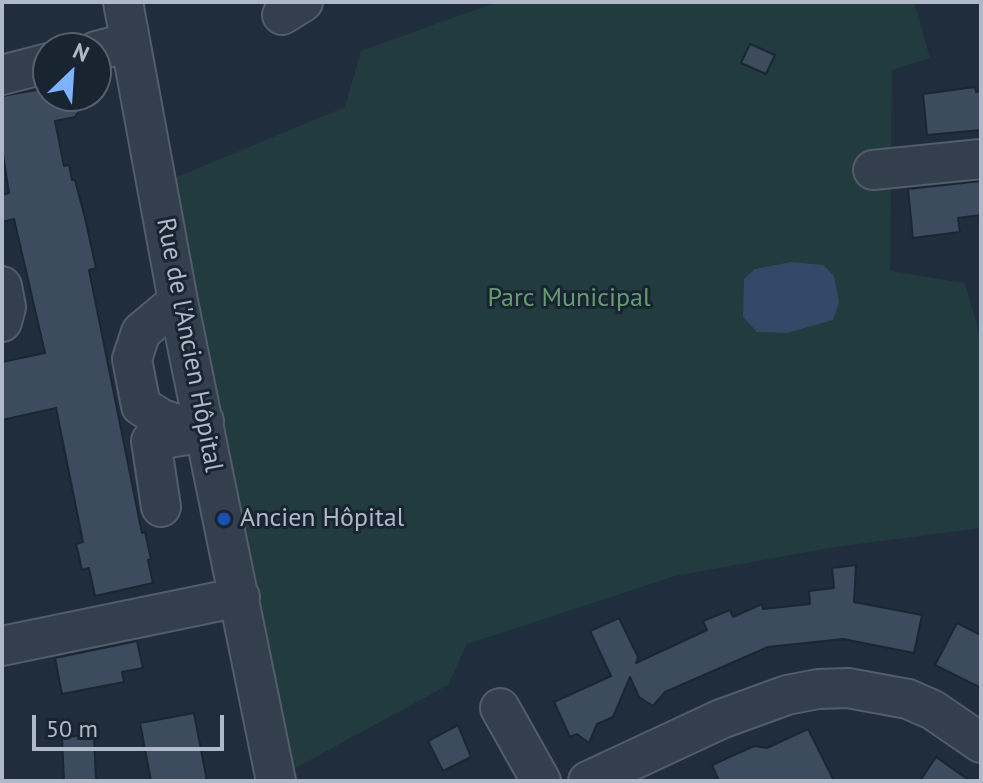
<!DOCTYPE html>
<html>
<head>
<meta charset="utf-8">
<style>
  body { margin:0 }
  #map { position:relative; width:983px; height:783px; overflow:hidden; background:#202d3d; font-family:"PT Sans",sans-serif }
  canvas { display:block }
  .frame { position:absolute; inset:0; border:4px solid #afb9c9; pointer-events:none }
  .north { position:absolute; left:32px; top:32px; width:80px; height:80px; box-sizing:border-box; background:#192431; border:2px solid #55606e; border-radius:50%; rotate:25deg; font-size:22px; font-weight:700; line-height:32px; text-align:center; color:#afb9c9 }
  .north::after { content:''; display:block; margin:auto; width:28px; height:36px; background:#7eb2ff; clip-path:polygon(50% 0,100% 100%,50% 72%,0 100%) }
  .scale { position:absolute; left:32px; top:715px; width:192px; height:36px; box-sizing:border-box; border:4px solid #afb9c9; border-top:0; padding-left:10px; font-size:24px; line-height:28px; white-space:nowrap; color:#afb9c9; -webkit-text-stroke:6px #192431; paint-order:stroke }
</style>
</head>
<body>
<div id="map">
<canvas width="983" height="783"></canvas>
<div class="frame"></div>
<div class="north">N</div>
<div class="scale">50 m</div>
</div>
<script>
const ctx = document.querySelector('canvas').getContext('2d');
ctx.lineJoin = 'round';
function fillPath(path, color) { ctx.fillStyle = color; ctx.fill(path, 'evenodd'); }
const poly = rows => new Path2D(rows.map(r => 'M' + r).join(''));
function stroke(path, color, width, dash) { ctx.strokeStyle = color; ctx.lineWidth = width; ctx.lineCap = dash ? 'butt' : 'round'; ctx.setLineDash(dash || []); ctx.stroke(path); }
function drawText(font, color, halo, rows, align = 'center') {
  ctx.font = font + ' "PT Sans",sans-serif'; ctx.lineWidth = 6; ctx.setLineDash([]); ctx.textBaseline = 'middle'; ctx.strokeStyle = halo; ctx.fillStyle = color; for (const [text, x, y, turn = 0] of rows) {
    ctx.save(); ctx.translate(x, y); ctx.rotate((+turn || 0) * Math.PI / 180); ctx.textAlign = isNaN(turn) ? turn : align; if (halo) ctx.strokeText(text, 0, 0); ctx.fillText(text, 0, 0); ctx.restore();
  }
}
fillPath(poly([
  [497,2,914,2,930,58,892,70,890,271,965,283,981,340,981,528,835,547,675,576,467,644,448,685,288,772,172,179,345,107,361,51]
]), '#223b3e');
fillPath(poly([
  [791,262,823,265,834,276,839,302,833,320,787,333,757,332,743,317,744,279,755,269]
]), '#324866');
const building = poly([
  [750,44,775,55,766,74,741,63,750,44],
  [975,87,976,92,981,91,981,130,927,135,923,94,975,87],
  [48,88,48,96,89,96,75,117,55,121,64,166,69,165,72,180,75,180,85,218,96,268,89,270,142,533,145,532,151,559,148,560,153,583,95,596,89,568,82,570,79,556,76,544,83,542,56,408,2,420,2,362,45,353,14,219,2,222,2,195,9,193,2,148,2,96,48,88],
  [981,181,981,215,958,218,960,232,913,238,908,189,981,181],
  [856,565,854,602,922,615,914,653,843,639,768,647,665,692,653,706,639,697,630,677,613,717,597,724,589,743,577,734,570,737,554,702,611,676,590,631,619,618,638,657,636,663,707,630,703,621,730,610,733,617,762,604,763,609,810,604,809,591,834,588,832,568,856,565],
  [957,623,981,635,981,688,935,665,957,623],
  [137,641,143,668,122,672,124,682,62,694,55,658,137,641],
  [194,713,207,781,151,781,140,723,194,713],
  [458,725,471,757,443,771,428,741,458,725],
  [808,729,834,781,719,781,712,765,754,746,767,748,808,729],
  [94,735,96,781,64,781,62,737,94,735],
  [936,757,970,781,920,781,936,757]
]);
fillPath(building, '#3c4b5d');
stroke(building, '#1b2633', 2);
const minor = poly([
  [123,2,178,301,276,781],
  [282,15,303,2],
  [96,51,130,42],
  [2,75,48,63],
  [873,170,981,159],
  [2,286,6,307,2,322],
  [178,301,141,332,132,359,141,406,162,419,181,425,204,421],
  [161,507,151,441,199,433],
  [2,646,240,597],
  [500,708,541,781],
  [588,781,721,719,787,695,818,689,848,688,908,699,933,710,981,743]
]);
stroke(minor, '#525c6a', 42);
stroke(minor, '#343f4d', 38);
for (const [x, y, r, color] of [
  [224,519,8,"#1a4fb4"]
]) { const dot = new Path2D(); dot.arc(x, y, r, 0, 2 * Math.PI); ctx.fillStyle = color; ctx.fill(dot); stroke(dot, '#192431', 3); }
drawText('26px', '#649c70', '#192431', [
  ["Parc Municipal",569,299]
]);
drawText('26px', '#afb9c9', '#192431', [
  ["Rue de l'Ancien Hôpital",189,345,79]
]);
drawText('26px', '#afb9c9', '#192431', [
  ["Ancien Hôpital",240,519]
], 'left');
</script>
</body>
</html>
